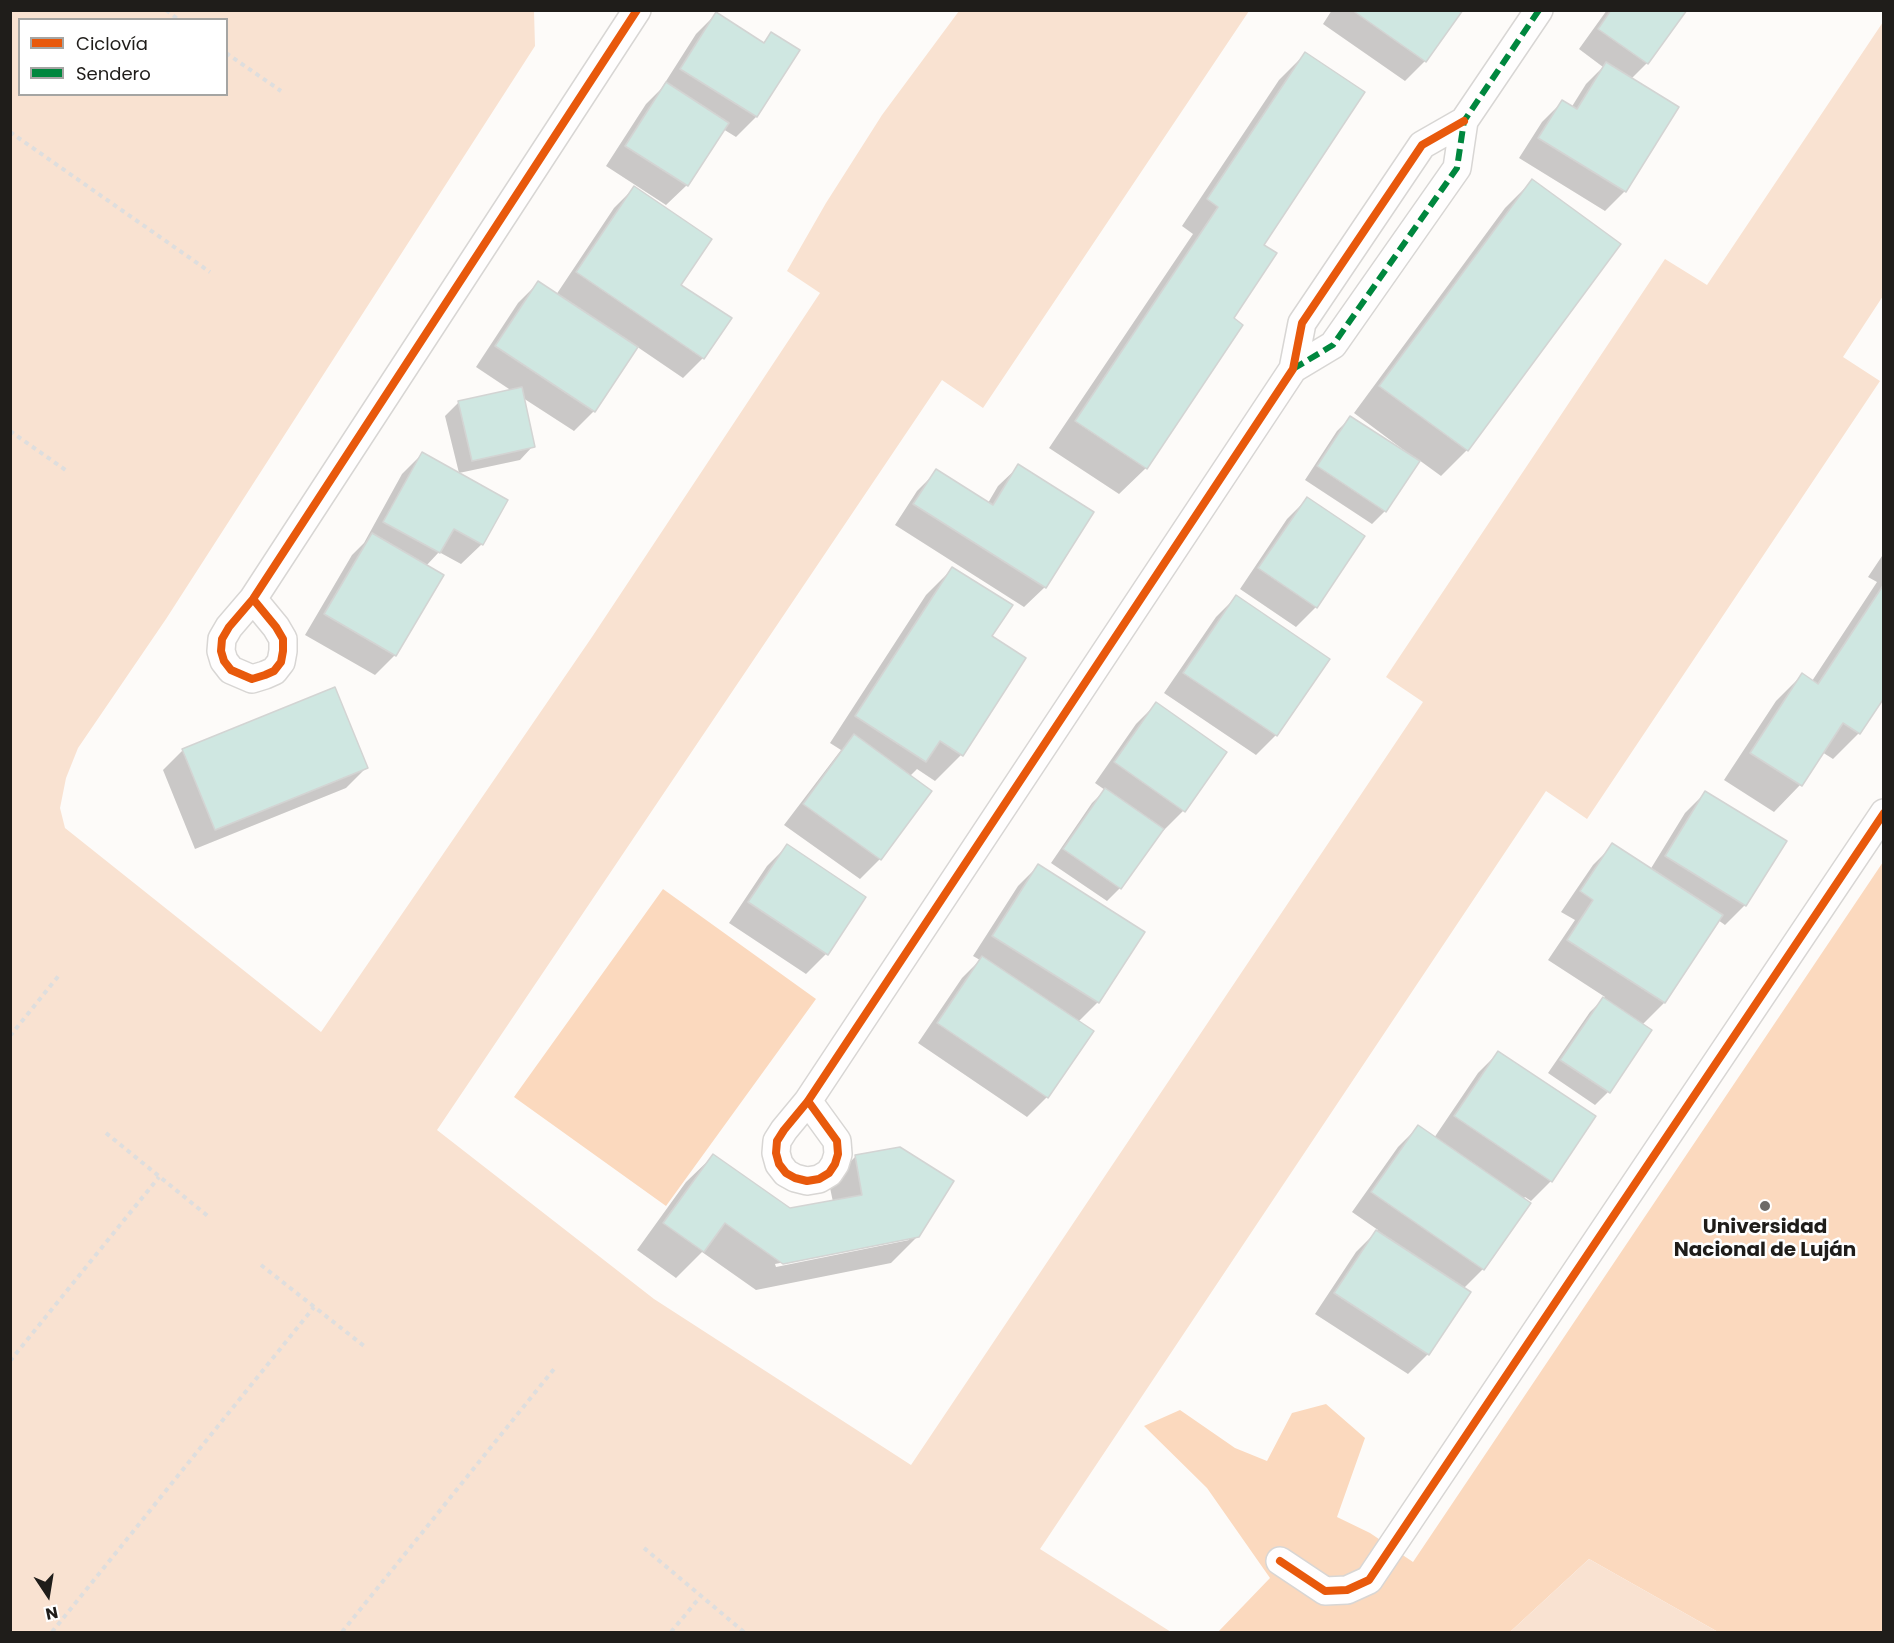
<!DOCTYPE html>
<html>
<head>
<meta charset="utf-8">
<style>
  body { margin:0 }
  #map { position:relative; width:1894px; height:1643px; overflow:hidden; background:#fdfbf9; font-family:Poppins,sans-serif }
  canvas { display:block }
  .frame { position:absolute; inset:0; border:12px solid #1f1d1a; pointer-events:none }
  .legend { position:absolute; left:18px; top:18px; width:210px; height:78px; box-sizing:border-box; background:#fff; border:2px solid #a5a5a3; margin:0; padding:8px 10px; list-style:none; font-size:18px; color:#1f1d1a }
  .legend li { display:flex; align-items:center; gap:12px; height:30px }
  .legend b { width:30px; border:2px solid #a5a5a3 }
  .north { position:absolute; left:18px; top:1565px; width:60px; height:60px; -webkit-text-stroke:4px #fff; paint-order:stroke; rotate:168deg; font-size:16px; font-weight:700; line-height:24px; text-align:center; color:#1f1d1a }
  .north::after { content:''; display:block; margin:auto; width:21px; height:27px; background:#1f1d1a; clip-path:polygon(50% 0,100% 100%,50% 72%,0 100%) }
</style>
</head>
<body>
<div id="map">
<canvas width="1894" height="1643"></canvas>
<div class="frame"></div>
<ul class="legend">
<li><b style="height:8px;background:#e8590c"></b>Ciclovía</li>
<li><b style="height:8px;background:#00873e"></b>Sendero</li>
</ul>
<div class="north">N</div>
</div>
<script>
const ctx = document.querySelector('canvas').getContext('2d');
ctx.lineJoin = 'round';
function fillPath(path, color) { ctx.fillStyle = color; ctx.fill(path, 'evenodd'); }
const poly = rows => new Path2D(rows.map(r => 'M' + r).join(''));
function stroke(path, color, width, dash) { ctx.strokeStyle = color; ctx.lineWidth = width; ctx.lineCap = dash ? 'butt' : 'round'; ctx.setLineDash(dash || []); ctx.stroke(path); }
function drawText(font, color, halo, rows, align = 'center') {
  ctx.font = font + ' Poppins,sans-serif'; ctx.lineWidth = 5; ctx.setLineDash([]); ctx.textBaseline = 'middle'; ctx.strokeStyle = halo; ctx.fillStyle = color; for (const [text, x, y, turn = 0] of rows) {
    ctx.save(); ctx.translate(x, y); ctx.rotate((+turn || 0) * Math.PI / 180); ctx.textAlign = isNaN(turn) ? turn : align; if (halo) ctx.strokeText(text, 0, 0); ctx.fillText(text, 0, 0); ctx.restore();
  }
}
fillPath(poly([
  [1883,862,1883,1632,1718,1632,1589,1559,1510,1632,1218,1632,1270,1578,1207,1488,1144,1426,1180,1410,1235,1448,1267,1461,1292,1413,1326,1404,1365,1438,1337,1517,1370,1533,1413,1562],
  [663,889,816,999,666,1206,514,1097]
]), '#fbd9be');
fillPath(poly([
  [11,10,534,11,535,46,166,619,78,748,66,778,60,808,65,828,321,1032,592,637,820,293,787,271,826,203,882,115,959,11,1249,11,983,408,942,380,437,1130,654,1299,911,1465,1423,702,1386,677,1665,259,1707,285,1883,22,1883,296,1843,357,1880,381,1587,819,1546,791,1040,1549,1171,1632,11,1632],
  [20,20,226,20,226,94,20,94],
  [1589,1559,1718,1632,1510,1632]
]), '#f9e2d1');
fillPath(poly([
  [1332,10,1461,10,1425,61,1405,81,1323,24],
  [1607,10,1685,10,1647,63,1631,79,1625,191,1605,211,1519,158,1542,122,1562,102,1571,108,1586,84,1603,67,1579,49],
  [716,14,762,44,772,34,798,51,756,117,736,137,723,129,687,185,666,205,606,166,646,104,661,89,696,34],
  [1305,54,1262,245,1232,319,1146,468,1119,494,1049,448,1193,234,1182,226,1279,80],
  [1532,181,1467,450,1441,476,1419,460,1385,511,1372,524,1305,480,1337,431,1350,418,1404,453,1405,451,1354,413,1505,208],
  [634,188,679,285,703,358,683,378,636,346,594,411,574,431,523,398,533,446,520,460,459,473,445,416,459,402,512,391,476,367,518,303,538,283,556,295,614,208],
  [422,454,482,544,461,564,439,552,426,566,395,655,375,675,305,635,352,555,364,543,402,474],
  [1019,466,1092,513,1045,587,1024,607,895,525,917,491,937,471,988,503,998,486],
  [1307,499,1316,607,1296,627,1240,589,1287,519],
  [1884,553,1884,696,1859,733,1833,759,1822,752,1800,785,1774,812,1724,780,1776,701,1802,675,1812,681,1877,582,1868,577],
  [952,569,990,637,961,755,935,781,917,769,910,776,880,859,860,879,784,825,841,750,830,743,926,595],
  [1236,597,1328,659,1276,735,1256,755,1164,693,1216,617],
  [1156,704,1225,753,1183,811,1163,831,1161,830,1120,888,1107,901,1051,863,1092,803,1105,790,1095,783,1136,724],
  [183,750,366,768,346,788,195,849,163,770],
  [1705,793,1745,905,1725,925,1718,920,1664,1003,1642,1025,1650,1030,1608,1092,1595,1105,1548,1073,1590,1012,1605,997,1548,960,1575,920,1561,912,1593,865,1613,845,1650,870,1685,813],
  [787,846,826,954,806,974,729,923,767,866],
  [1038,866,1098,1002,1078,1022,1047,1097,1027,1117,918,1043,962,978,980,960,973,956,1018,886],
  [1498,1053,1551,1181,1531,1201,1525,1197,1523,1199,1529,1203,1483,1269,1463,1289,1428,1354,1408,1374,1315,1314,1356,1252,1378,1230,1352,1212,1398,1147,1418,1127,1434,1138,1478,1073],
  [713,1156,789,1210,833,1202,829,1183,856,1156,918,1236,891,1263,756,1290,702,1252,676,1278,637,1250,686,1182],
  [909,1237,909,1240,776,1267,775,1264]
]), '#0003');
const building = poly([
  [1352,10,1463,10,1426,62,1352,10],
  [1611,10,1687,10,1648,64,1598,29,1611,10],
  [716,12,764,43,771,32,800,50,757,117,680,69,716,12],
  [1305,52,1365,92,1264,245,1277,253,1234,318,1243,325,1147,469,1075,421,1218,207,1207,199,1305,52],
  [1606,62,1679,107,1626,192,1538,138,1562,100,1577,109,1606,62],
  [666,82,729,123,688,186,625,146,666,82],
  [1532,179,1621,244,1468,451,1379,386,1532,179],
  [634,186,712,239,681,285,732,318,704,359,576,272,634,186],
  [538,281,638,347,595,412,495,346,538,281],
  [522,387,535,447,472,461,458,401,522,387],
  [1350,416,1420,461,1386,512,1317,466,1350,416],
  [422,452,508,500,483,545,454,529,440,553,383,522,422,452],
  [1018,464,1094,512,1046,588,913,504,936,469,993,505,1018,464],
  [1307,497,1365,536,1317,608,1258,568,1307,497],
  [372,533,444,575,396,656,324,614,372,533],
  [952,567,1013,605,992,636,1026,658,963,756,940,741,926,762,855,716,952,567],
  [1884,584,1884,698,1860,734,1843,723,1802,786,1750,753,1802,673,1818,684,1884,584],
  [1236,595,1330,659,1277,736,1183,673,1236,595],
  [335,687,368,768,215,830,182,749,335,687],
  [1156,702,1227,752,1185,812,1114,762,1156,702],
  [854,734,932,791,881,860,803,804,854,734],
  [1105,788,1164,829,1121,889,1063,849,1105,788],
  [1705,791,1787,841,1746,906,1665,856,1705,791],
  [1612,843,1723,915,1665,1003,1567,940,1593,900,1580,891,1612,843],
  [787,844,866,897,828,955,748,902,787,844],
  [1038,864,1145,932,1099,1003,992,936,1038,864],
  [982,956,1094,1031,1048,1098,937,1023,982,956],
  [1603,997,1652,1030,1610,1093,1560,1060,1603,997],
  [1498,1051,1596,1116,1552,1182,1454,1116,1498,1051],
  [1418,1125,1531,1203,1484,1270,1371,1192,1418,1125],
  [900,1147,954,1181,919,1237,783,1264,725,1223,704,1252,663,1223,713,1154,790,1208,862,1195,855,1155,900,1147],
  [1376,1230,1471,1292,1429,1355,1334,1293,1376,1230]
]);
fillPath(building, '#cfe7e1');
stroke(building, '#d3d4d3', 1.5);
const street = poly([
  [1293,369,1333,345,1457,168,1464,121,1539,10],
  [253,599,276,627,283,639,283,651,281,662,274,671,265,675,252,679,231,670,224,661,221,651,222,639,229,627,253,599,637,10],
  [808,1101,837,1141,838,1154,835,1164,829,1173,819,1179,807,1181,795,1178,786,1173,779,1164,776,1153,777,1141,784,1130,808,1101,1293,369,1302,323,1422,145,1464,121],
  [1280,1561,1325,1591,1347,1590,1369,1580,1884,813]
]);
stroke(street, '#d8d6d4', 30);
stroke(poly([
  [166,10,179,20],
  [226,53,281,91],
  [10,132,210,272],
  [10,431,67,471],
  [10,1036,60,974],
  [106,1133,209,1217],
  [261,1265,364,1346],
  [10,1361,159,1177],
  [644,1548,744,1632],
  [52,1632,314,1307],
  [342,1632,554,1369],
  [671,1632,701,1596]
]), '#dedede', 4, [4.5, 4.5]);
stroke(street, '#fffefe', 27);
stroke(poly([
  [1293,369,1333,345,1457,168,1464,121,1539,10]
]), '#00873e', 6, [12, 6]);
stroke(poly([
  [253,599,276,627,283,639,283,651,281,662,274,671,265,675,252,679,231,670,224,661,221,651,222,639,229,627,253,599,637,10],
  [808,1101,837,1141,838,1154,835,1164,829,1173,819,1179,807,1181,795,1178,786,1173,779,1164,776,1153,777,1141,784,1130,808,1101,1293,369,1302,323,1422,145,1464,121],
  [1280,1561,1325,1591,1347,1590,1369,1580,1884,813]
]), '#e8590c', 8);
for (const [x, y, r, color] of [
  [1765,1206,6,"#6d6b68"]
]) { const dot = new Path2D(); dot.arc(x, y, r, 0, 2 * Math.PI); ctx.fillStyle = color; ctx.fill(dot); stroke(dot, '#fff', 2); }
drawText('bold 20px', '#1f1d1a', '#fff', [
  ["Universidad",1765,1228],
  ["Nacional de Luján",1765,1251]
]);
</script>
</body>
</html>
